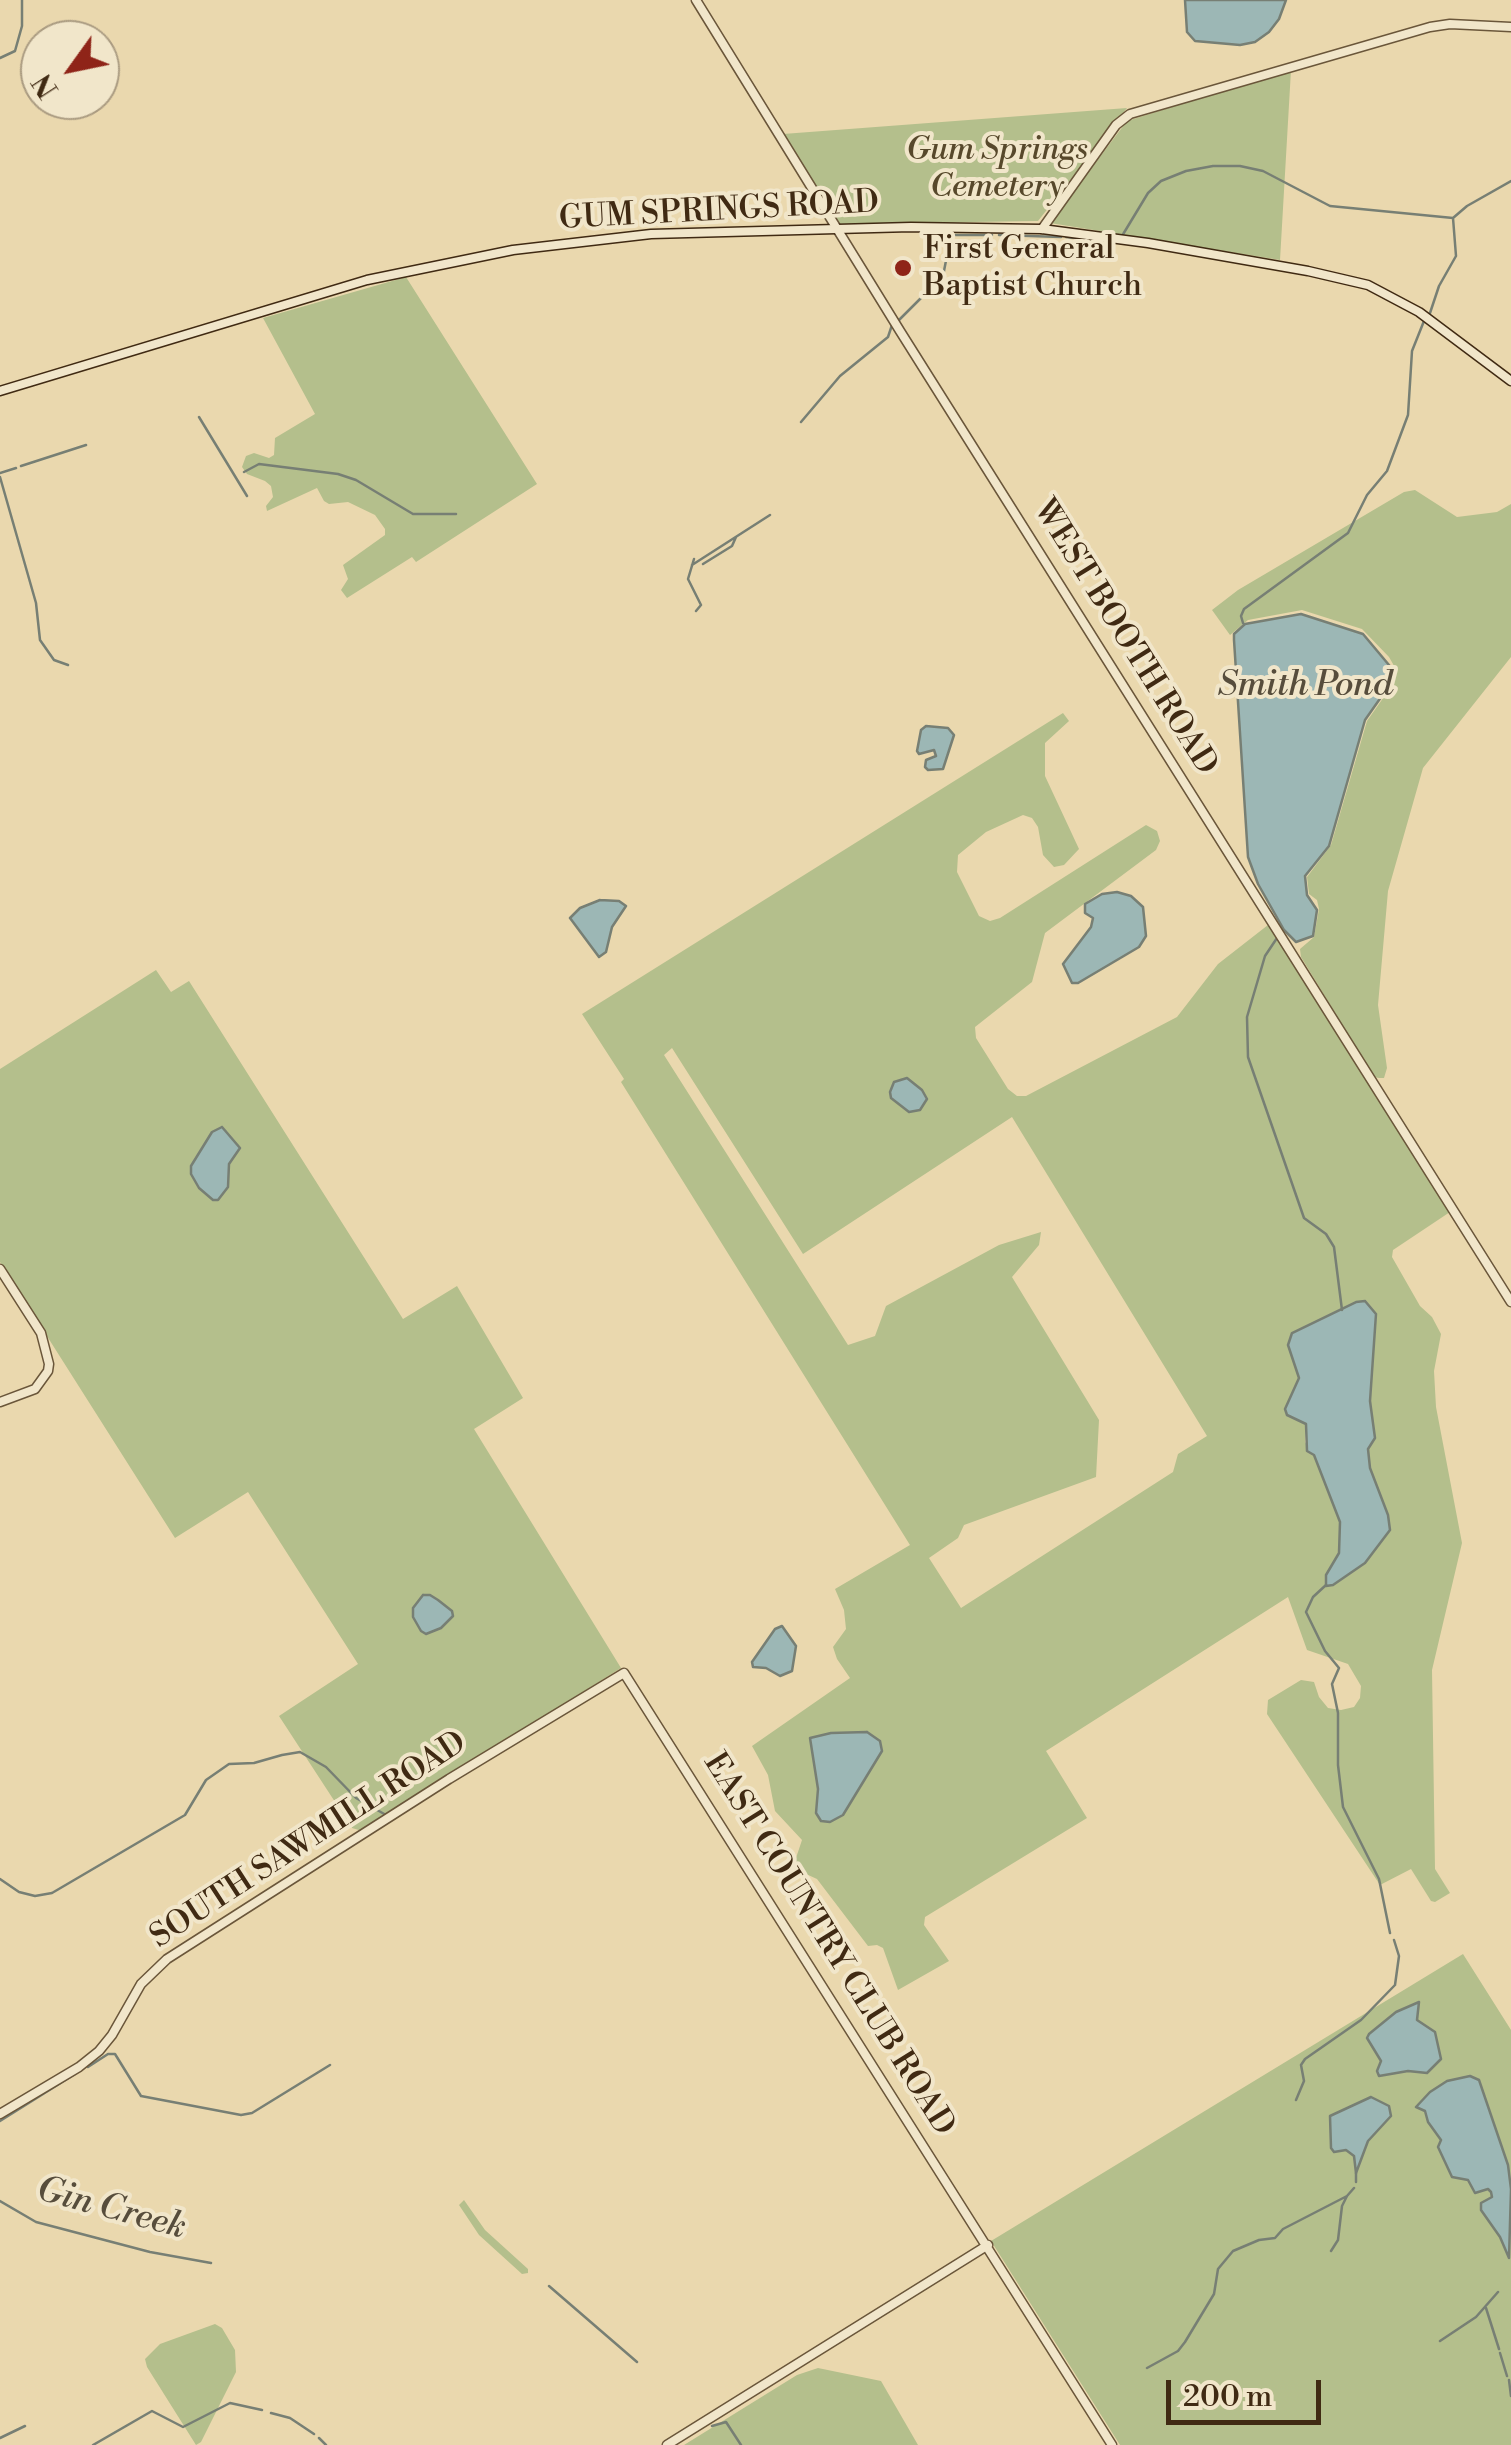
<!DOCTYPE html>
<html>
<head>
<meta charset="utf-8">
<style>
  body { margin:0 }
  #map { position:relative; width:1511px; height:2445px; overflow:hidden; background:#ead8ae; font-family:"Libre Bodoni",serif }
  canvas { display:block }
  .north { position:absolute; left:20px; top:20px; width:100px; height:100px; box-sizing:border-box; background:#f1e6ca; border:2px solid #aa9b81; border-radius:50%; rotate:237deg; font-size:28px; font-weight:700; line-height:40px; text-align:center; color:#402a13 }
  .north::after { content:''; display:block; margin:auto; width:35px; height:45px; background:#8f2418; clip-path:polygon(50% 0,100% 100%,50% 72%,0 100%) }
  .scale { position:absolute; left:1166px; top:2380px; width:155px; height:45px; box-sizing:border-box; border:5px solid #402a13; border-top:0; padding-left:12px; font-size:30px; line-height:35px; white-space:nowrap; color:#402a13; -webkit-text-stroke:8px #f1e6ca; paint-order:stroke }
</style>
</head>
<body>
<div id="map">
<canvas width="1511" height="2445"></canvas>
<div class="north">N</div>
<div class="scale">200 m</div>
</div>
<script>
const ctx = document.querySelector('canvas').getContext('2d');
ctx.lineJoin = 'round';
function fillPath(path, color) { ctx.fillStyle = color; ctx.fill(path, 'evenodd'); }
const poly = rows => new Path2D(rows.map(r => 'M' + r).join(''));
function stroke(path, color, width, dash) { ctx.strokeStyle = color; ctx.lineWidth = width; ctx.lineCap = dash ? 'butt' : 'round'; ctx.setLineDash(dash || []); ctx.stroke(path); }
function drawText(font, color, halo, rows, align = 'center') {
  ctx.font = font + ' "Libre Bodoni",serif'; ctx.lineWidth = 8; ctx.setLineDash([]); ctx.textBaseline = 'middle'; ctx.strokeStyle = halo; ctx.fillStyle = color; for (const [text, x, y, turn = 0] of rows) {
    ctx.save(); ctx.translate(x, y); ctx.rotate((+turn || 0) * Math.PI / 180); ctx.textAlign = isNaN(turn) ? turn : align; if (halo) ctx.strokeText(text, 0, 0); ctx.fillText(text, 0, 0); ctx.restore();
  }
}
fillPath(poly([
  [1291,70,1280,260,1050,223,1127,121],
  [1127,108,1038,221,838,224,783,134],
  [406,277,537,484,416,562,412,557,347,598,341,590,348,579,343,565,385,535,385,529,375,515,348,502,329,504,324,501,317,488,267,511,266,506,273,497,271,486,265,481,247,474,242,467,246,456,254,453,269,458,274,455,275,438,315,414,263,318],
  [1415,490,1457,517,1497,512,1511,504,1511,657,1423,768,1388,891,1378,1005,1387,1068,1384,1078,1379,1078,1374,1077,1301,957,1300,949,1314,937,1319,909,1317,900,1309,894,1307,877,1331,845,1367,721,1393,684,1397,671,1389,657,1362,629,1302,610,1248,620,1230,635,1212,610,1238,590,1404,492],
  [1063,713,1069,721,1045,743,1045,776,1079,849,1064,865,1054,867,1043,855,1038,827,1032,818,1023,815,986,832,958,855,957,872,979,916,990,921,1000,918,1146,825,1157,831,1160,841,1156,850,1045,933,1032,982,975,1027,976,1038,1008,1089,1017,1096,1026,1096,1177,1017,1218,964,1268,925,1450,1212,1393,1250,1392,1257,1420,1306,1432,1317,1441,1334,1434,1371,1436,1407,1462,1543,1432,1670,1435,1869,1450,1893,1435,1902,1431,1901,1411,1869,1380,1885,1267,1714,1268,1700,1301,1680,1314,1682,1319,1697,1328,1708,1341,1710,1354,1707,1360,1698,1361,1686,1348,1664,1307,1650,1288,1597,1046,1751,1087,1818,925,1917,924,1925,949,1961,898,1990,883,1948,877,1945,868,1946,817,1879,795,1869,794,1864,802,1840,775,1811,768,1775,752,1746,850,1678,837,1659,833,1647,846,1629,844,1610,835,1589,910,1545,621,1082,624,1079,582,1014],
  [672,1048,803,1254,1012,1117,1207,1436,1178,1454,1173,1472,961,1608,929,1558,958,1538,964,1525,1096,1477,1099,1420,1012,1277,1039,1245,1041,1232,999,1245,886,1306,875,1336,848,1345,664,1055],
  [1356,1302,1376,1314,1370,1401,1375,1438,1368,1449,1370,1468,1388,1515,1390,1530,1365,1563,1333,1585,1326,1575,1337,1560,1342,1533,1340,1522,1314,1455,1305,1442,1306,1424,1285,1409,1300,1378,1288,1345,1292,1333],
  [156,970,171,992,189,981,403,1319,457,1286,523,1398,474,1429,621,1668,362,1831,352,1828,279,1716,358,1664,248,1492,175,1538,0,1262,0,1069],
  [240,1148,229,1164,228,1187,213,1200,199,1188],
  [1463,1954,1511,2030,1511,2445,1120,2445,991,2241],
  [464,2200,485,2230,528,2269,528,2273,522,2274,479,2235,459,2205],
  [215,2324,222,2328,235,2350,236,2372,201,2442,196,2445,147,2367,145,2359,160,2344],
  [818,2368,881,2381,918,2445,684,2445,797,2375]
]), '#b4bf8c');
const water = poly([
  [1185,0,1286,0,1279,19,1269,32,1255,42,1240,45,1195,41,1187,32,1185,0],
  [1301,614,1363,634,1394,671,1391,683,1365,720,1329,846,1305,876,1307,895,1317,910,1313,936,1296,942,1284,930,1258,884,1248,857,1234,640,1234,634,1245,624,1301,614],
  [926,726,948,728,954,735,943,769,928,770,925,767,926,760,936,756,934,750,919,754,917,751,921,730,926,726],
  [1117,892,1131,896,1143,907,1146,936,1139,947,1078,983,1072,983,1063,964,1091,927,1093,918,1085,913,1085,904,1102,894,1117,892],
  [600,900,619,901,626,906,612,927,606,952,599,957,570,918,580,908,600,900],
  [907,1078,922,1090,927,1099,920,1110,909,1112,891,1098,890,1092,894,1082,907,1078],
  [222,1127,240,1148,229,1164,228,1187,218,1200,213,1200,199,1188,191,1174,191,1166,212,1132,222,1127],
  [1365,1301,1376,1314,1370,1401,1375,1438,1368,1449,1370,1468,1388,1515,1390,1530,1365,1563,1333,1585,1326,1586,1326,1575,1339,1553,1340,1522,1314,1455,1307,1451,1306,1424,1287,1415,1285,1409,1299,1378,1288,1345,1292,1333,1356,1302,1365,1301],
  [423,1595,430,1595,438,1600,452,1611,453,1616,441,1628,426,1634,421,1631,413,1617,413,1608,423,1595],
  [782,1626,796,1646,792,1671,780,1676,766,1668,753,1667,752,1662,775,1629,782,1626],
  [867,1732,880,1741,882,1751,843,1815,830,1822,821,1821,816,1813,818,1789,810,1738,831,1733,867,1732],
  [1419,2002,1417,2020,1435,2032,1441,2059,1427,2073,1408,2071,1379,2076,1377,2071,1381,2061,1367,2038,1369,2034,1396,2012,1419,2002],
  [1470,2076,1479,2080,1508,2165,1511,2189,1509,2258,1500,2237,1481,2210,1481,2203,1492,2197,1491,2192,1488,2189,1475,2193,1468,2180,1452,2177,1438,2147,1441,2140,1428,2122,1425,2111,1416,2107,1430,2092,1447,2081,1470,2076],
  [1371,2097,1389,2106,1391,2116,1368,2141,1356,2173,1354,2156,1346,2150,1334,2152,1331,2148,1330,2116,1371,2097]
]);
fillPath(water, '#9cb7b5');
stroke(water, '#777f74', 2.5);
stroke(poly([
  [0,58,15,51,22,26,22,0],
  [999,235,1061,237],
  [1122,236,1148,193,1161,181,1186,171,1213,166,1240,166,1263,171,1330,206,1453,218],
  [1066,237,1121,243],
  [1430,313,1439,286,1456,256,1453,218,1467,206,1511,181],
  [899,320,943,276,951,235,992,235],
  [199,417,247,496],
  [801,422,840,376,888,337,892,325],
  [21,466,86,445],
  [244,472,259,464,338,474,356,480,413,514,456,514],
  [0,473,16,468],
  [0,477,36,603,40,640,54,660,68,665],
  [694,559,688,579,701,605,696,611],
  [703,564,732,546,736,537],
  [692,565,770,515],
  [1243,623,1241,616,1244,609,1348,533,1367,495,1387,471,1408,415,1412,351,1424,321],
  [1277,938,1265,956,1247,1017,1248,1057,1304,1218,1326,1234,1334,1247,1342,1310],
  [1326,1585,1313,1597,1306,1612,1325,1651,1339,1668,1332,1684,1338,1713,1338,1765,1343,1807,1379,1879,1390,1933],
  [0,1879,19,1892,35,1896,52,1893,185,1815,206,1780,229,1764,254,1763,282,1755,300,1752,326,1767,356,1798,386,1815],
  [88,2067,108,2054,115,2054,141,2096,241,2115,252,2113,330,2065],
  [1296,2100,1304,2081,1301,2065,1305,2059,1361,2020,1395,1985,1399,1956,1394,1940],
  [0,2121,75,2074],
  [1356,2182,1356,2173],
  [0,2201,36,2222,150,2252,211,2263],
  [1331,2251,1338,2240,1342,2206,1347,2196],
  [549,2286,637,2362],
  [1486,2308,1499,2349],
  [1440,2341,1476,2317,1498,2292],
  [1500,2353,1507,2376],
  [1147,2368,1178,2351,1185,2342,1214,2294,1218,2269,1233,2251,1259,2240,1275,2238,1283,2229,1347,2196,1354,2188],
  [1509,2380,1511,2396],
  [271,2413,290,2418,314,2434],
  [712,2426,726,2422,741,2445],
  [0,2438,25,2426],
  [319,2438,326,2445],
  [93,2445,152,2411,183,2427,230,2403,262,2410]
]), '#777f74', 2.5);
const tertiary = poly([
  [696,0,900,331,1511,1302],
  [1042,229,1116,125,1130,114,1430,27,1450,24,1511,27],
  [0,1269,41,1333,49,1364,48,1371,35,1389,0,1402],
  [0,2114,79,2067,99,2051,112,2035,141,1984,167,1959,449,1779,624,1673,1112,2445],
  [667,2445,988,2245]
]);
const secondary = poly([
  [0,391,367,280,513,250,651,234,911,227,1042,229,1148,243,1308,271,1368,285,1419,312,1511,381]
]);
stroke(tertiary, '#6a563a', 11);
stroke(secondary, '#402a13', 11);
stroke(tertiary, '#f1e6ca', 8);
stroke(secondary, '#f1e6ca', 8);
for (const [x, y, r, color] of [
  [903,268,10,"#8f2418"]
]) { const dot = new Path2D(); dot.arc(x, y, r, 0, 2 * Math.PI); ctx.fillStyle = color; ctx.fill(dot); stroke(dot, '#f1e6ca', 4); }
drawText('italic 32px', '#57482b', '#f1e6ca', [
  ["Gum Springs",997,151],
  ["Cemetery",997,188]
]);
drawText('32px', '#402a13', '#f1e6ca', [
  ["GUM SPRINGS ROAD",719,212,-3],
  ["WEST BOOTH ROAD",1124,638,58],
  ["SOUTH SAWMILL ROAD",309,1841,-33],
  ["EAST COUNTRY CLUB ROAD",828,1945,58]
]);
drawText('32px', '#402a13', '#f1e6ca', [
  ["First General",923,250],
  ["Baptist Church",923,287]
], 'left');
drawText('italic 35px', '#574d3c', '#f1e6ca', [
  ["Smith Pond",1305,687],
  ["Gin Creek",111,2210,15]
]);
</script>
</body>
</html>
